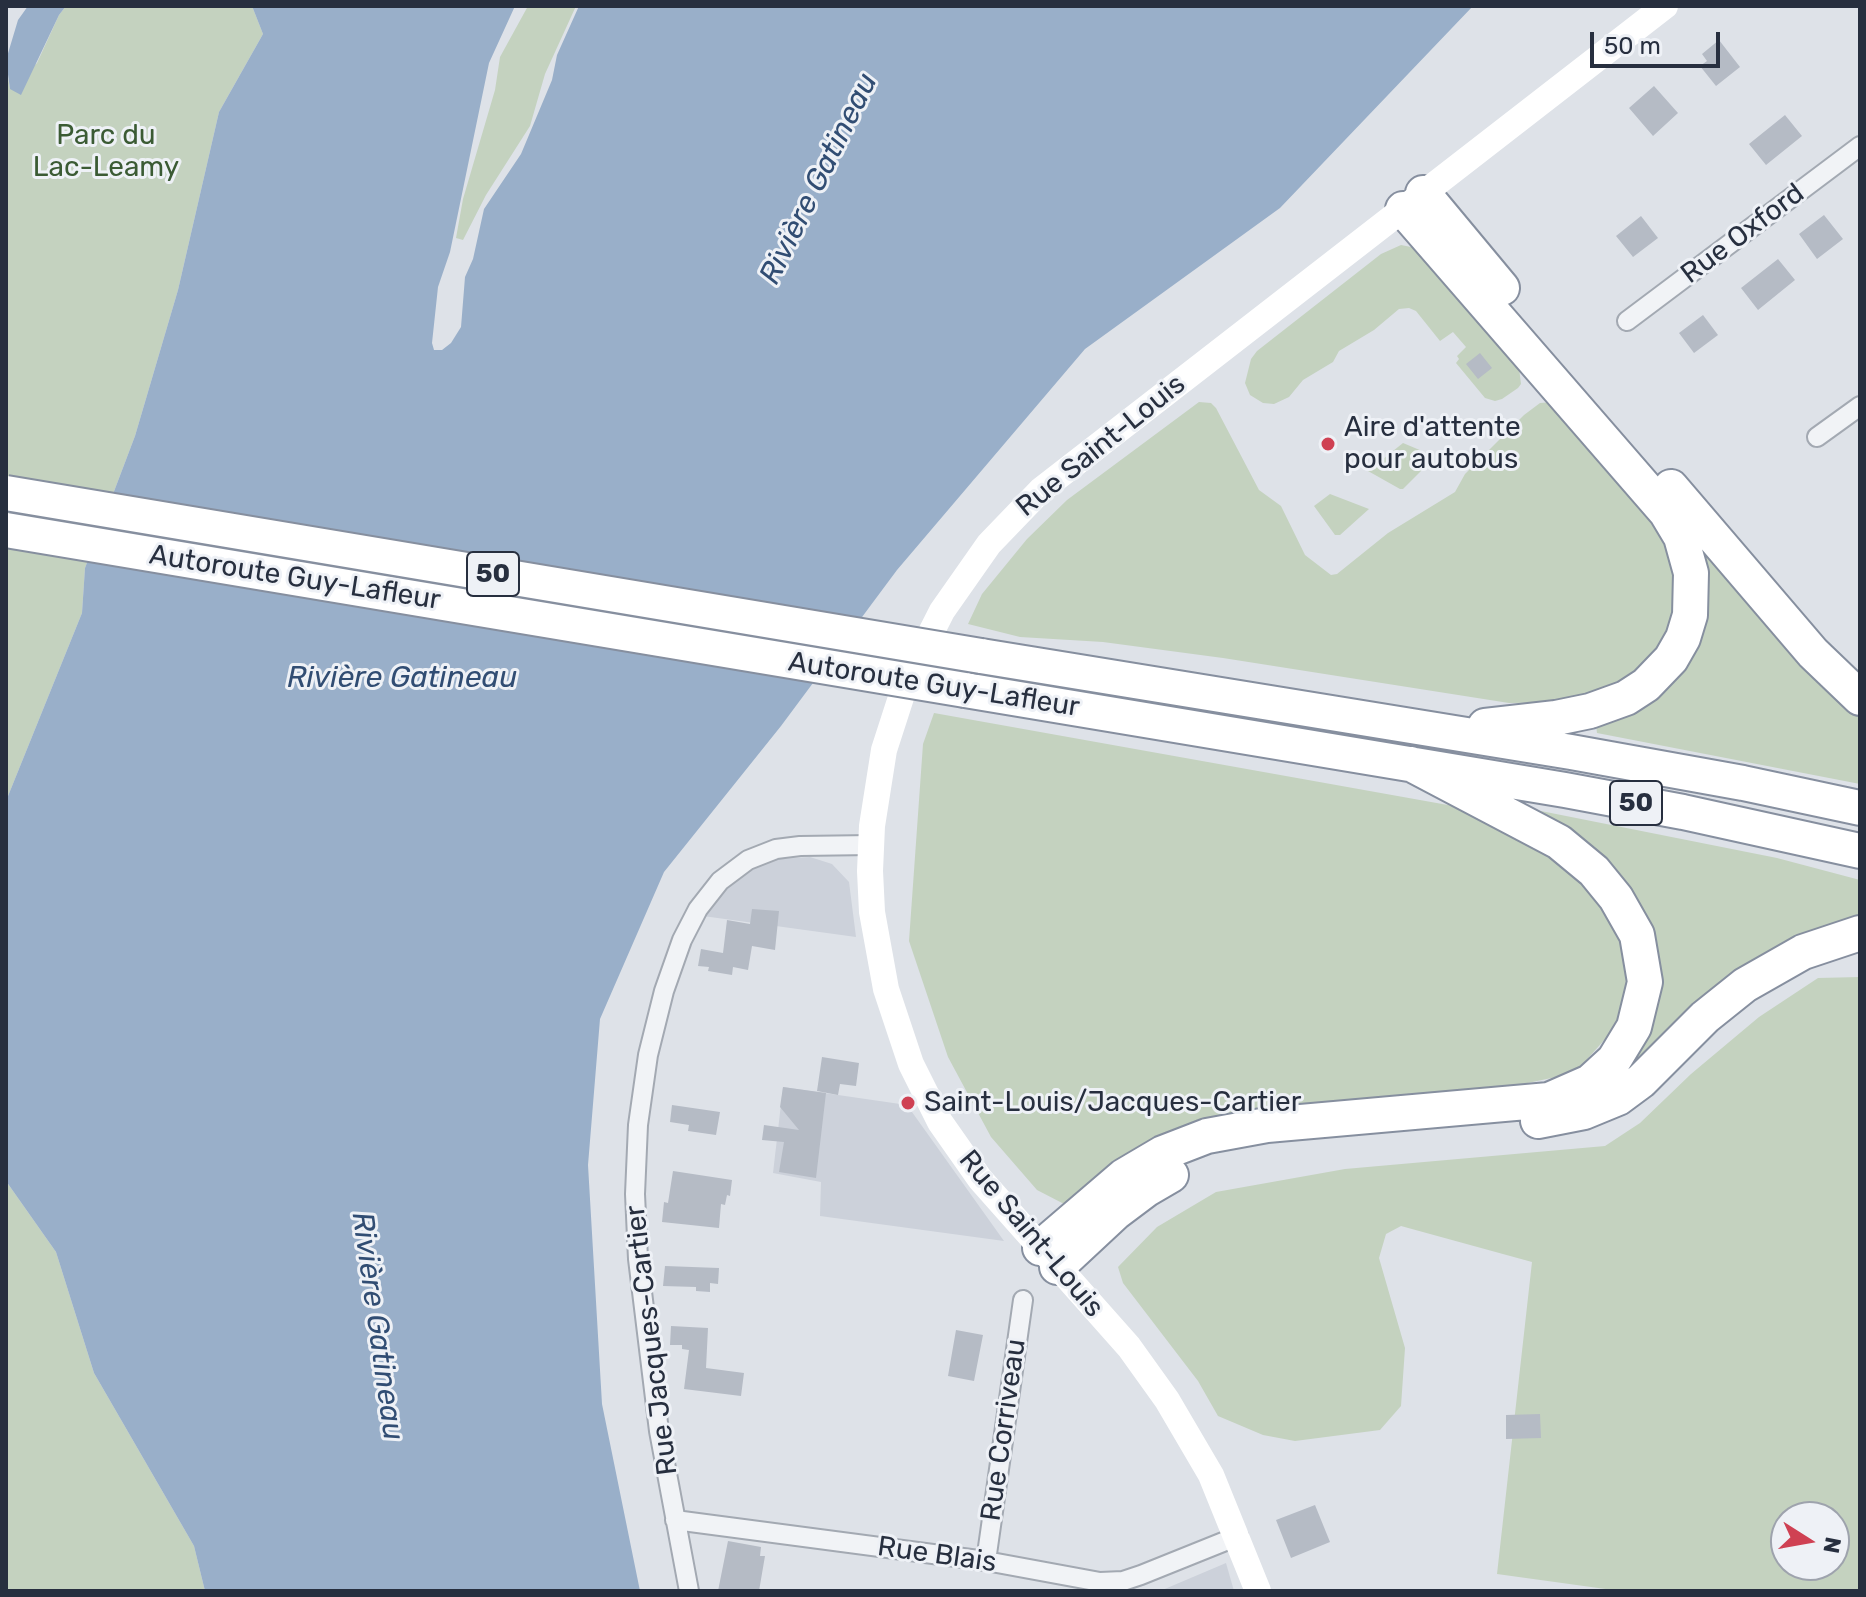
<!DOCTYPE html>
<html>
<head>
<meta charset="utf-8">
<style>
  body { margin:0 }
  #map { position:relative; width:1866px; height:1597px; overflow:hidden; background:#dee2e8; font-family:Rubik,sans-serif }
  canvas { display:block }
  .frame { position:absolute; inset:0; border:8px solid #272f3f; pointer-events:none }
  .north { position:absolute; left:1770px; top:1501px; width:80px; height:80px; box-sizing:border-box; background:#eef1f6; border:2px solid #9ea3ad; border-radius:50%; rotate:101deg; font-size:22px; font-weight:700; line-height:32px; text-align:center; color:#272f3f }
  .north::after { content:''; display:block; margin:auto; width:28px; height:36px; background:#cf4153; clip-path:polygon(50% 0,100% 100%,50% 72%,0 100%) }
  .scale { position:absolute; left:1590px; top:32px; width:130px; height:36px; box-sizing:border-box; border:4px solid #272f3f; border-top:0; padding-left:10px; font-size:24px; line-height:28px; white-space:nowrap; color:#272f3f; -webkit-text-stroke:6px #eef1f6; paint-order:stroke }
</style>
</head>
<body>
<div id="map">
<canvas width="1866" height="1597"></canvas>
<div class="frame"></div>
<div class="north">N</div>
<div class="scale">50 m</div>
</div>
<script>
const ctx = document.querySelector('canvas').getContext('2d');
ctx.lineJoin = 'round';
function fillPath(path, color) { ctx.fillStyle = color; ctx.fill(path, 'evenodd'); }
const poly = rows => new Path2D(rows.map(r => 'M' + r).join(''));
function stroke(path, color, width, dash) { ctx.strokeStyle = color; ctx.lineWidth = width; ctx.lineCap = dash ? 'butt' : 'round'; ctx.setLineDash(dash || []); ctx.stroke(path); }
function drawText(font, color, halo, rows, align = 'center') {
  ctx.font = font + ' Rubik,sans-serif'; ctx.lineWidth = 6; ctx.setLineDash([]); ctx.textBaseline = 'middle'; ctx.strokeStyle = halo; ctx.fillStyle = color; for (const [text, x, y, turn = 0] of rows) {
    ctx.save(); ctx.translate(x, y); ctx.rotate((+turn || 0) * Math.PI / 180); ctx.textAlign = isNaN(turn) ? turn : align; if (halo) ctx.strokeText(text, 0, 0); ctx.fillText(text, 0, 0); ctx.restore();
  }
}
fillPath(poly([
  [810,857,832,864,849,882,856,937,703,916,728,885,748,870,779,859],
  [783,1087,907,1105,1004,1241,820,1216,821,1182,773,1173],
  [1226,1563,1234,1591,1160,1591]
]), '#ccd1da');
fillPath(poly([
  [66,6,252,6,263,34,219,112,178,290,135,436,85,568,82,613,6,801,6,67,10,89,37,63,59,15],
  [528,6,576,6,545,74,530,126,486,195,463,240,456,238,463,199,495,90,500,57],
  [1401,245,1416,248,1519,368,1521,384,1518,388,1502,399,1495,401,1485,398,1456,363,1459,359,1457,356,1466,347,1453,332,1440,341,1416,311,1409,308,1399,309,1374,330,1339,351,1333,362,1303,380,1289,397,1274,404,1263,403,1250,395,1245,383,1251,359,1257,351,1381,254],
  [1199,402,1211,403,1216,408,1259,490,1281,506,1305,555,1331,575,1337,574,1388,533,1455,492,1465,474,1524,415,1540,403,1552,402,1667,529,1683,619,1651,666,1583,702,1509,703,1223,658,1103,642,1020,637,968,624,982,594,1027,539,1067,500],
  [1403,443,1434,456,1434,458,1403,489,1400,489,1368,471],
  [1330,494,1369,509,1340,535,1335,535,1314,506],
  [1710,549,1850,710,1860,716,1860,784,1597,733,1596,725,1642,709,1677,672,1703,564],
  [934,713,1459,807,1534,842,1588,883,1618,934,1631,986,1621,1021,1575,1073,1452,1099,1278,1106,1224,1114,1156,1140,1066,1205,1037,1190,991,1137,948,1057,909,941,923,744],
  [1541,811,1777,858,1860,880,1860,925,1608,1099,1659,963,1657,944,1645,919,1587,843,1549,826],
  [1860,977,1860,1591,1620,1591,1497,1574,1532,1262,1401,1226,1386,1234,1379,1258,1405,1348,1401,1406,1380,1430,1295,1441,1263,1435,1218,1416,1198,1381,1123,1283,1118,1267,1157,1227,1216,1192,1345,1169,1605,1146,1640,1123,1691,1074,1759,1017,1818,978],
  [1786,1517,1834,1517,1834,1565,1786,1565],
  [6,1181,56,1252,94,1373,194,1546,205,1591,6,1591]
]), '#c4d2bf');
fillPath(poly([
  [28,6,66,6,59,15,21,95,10,89,6,60,18,20],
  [252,6,515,6,489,63,450,252,438,287,432,343,434,350,442,350,451,343,461,327,465,277,473,259,484,209,521,154,552,80,557,55,579,6,1473,6,1280,208,1085,349,897,570,781,726,664,872,600,1019,588,1165,602,1404,640,1591,205,1591,194,1546,94,1373,56,1252,6,1181,6,801,82,613,85,568,135,436,178,290,219,112,263,34]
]), '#99afc9');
fillPath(poly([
  [1719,40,1740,67,1716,86,1700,66,1707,61,1702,54],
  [1654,86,1678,113,1653,136,1629,108],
  [1785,115,1802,136,1766,165,1749,144],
  [1824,215,1843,239,1817,259,1799,234],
  [1641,216,1658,238,1633,257,1616,236],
  [1778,259,1795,280,1758,310,1741,288],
  [1703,315,1718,335,1694,353,1679,333],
  [1480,353,1492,368,1478,379,1466,364],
  [752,909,779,911,775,950,752,946,748,970,733,967,732,975,708,971,709,967,698,966,701,949,723,953,727,920,750,924],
  [822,1057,859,1063,856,1086,840,1084,838,1095,817,1091],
  [783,1087,826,1093,816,1178,779,1172,784,1142,762,1140,764,1125,799,1130,780,1107],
  [672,1105,720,1112,716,1135,688,1131,689,1125,670,1122],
  [673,1171,732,1180,730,1196,727,1195,725,1205,721,1204,719,1228,662,1222,664,1202,668,1203],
  [665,1266,719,1268,718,1284,710,1283,710,1292,696,1291,696,1287,663,1286],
  [671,1326,708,1328,706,1368,744,1373,741,1396,684,1389,689,1350,682,1349,682,1345,670,1345],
  [956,1330,983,1335,974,1381,948,1376],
  [1540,1414,1541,1438,1506,1439,1506,1415],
  [1315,1505,1330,1542,1291,1558,1276,1520],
  [728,1541,761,1547,760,1556,765,1556,759,1591,718,1591]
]), '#b5bbc5');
const minor = poly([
  [1627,321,1860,146],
  [1817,437,1860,406],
  [675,1520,986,1561,1100,1582,1123,1581,1141,1575,1238,1536],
  [986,1561,1023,1300],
  [689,1591,659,1431,638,1259,635,1194,638,1125,648,1055,664,991,682,940,698,909,720,881,748,860,776,849,800,846,871,845]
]);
const motorway = poly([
  [1423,193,1502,288],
  [1403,209,1666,512,1681,537,1691,573,1690,615,1683,638,1671,659,1646,685,1626,698,1590,711,1556,718,1485,726],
  [1671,487,1813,653,1860,698],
  [981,656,1571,752,1743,783,1860,808],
  [965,690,1565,790,1683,812,1860,851],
  [1538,1121,1584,1112,1618,1098,1641,1081,1705,1017,1745,985,1803,952,1860,933],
  [1040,1248,1124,1176,1163,1153,1207,1136,1267,1125,1549,1100,1590,1082,1614,1060,1634,1027,1645,982,1637,935,1616,898,1594,871,1559,842,1411,764],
  [1057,1267,1115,1213,1147,1189,1171,1175]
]);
stroke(minor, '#a3a9b2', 22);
stroke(motorway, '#868f9f', 38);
stroke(minor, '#f1f3f6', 18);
stroke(poly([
  [1258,1591,1211,1475,1167,1400,1129,1347,980,1179,940,1122,911,1064,886,989,872,912,870,871,872,826,884,750,906,682,942,611,989,544,1041,490,1665,6]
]), '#fff', 26);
stroke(motorway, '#fff', 34);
const motorwayBridge = poly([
  [6,493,981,656],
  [6,530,965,690]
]);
stroke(motorwayBridge, '#868f9f', 38, []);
stroke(motorwayBridge, '#fff', 34);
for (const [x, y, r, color] of [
  [1328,444,8,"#cf4153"],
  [908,1103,8,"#cf4153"]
]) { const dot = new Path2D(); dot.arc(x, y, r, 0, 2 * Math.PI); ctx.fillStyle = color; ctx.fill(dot); stroke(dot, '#eef1f6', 3); }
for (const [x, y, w] of [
  [493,574,52],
  [1636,803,52]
]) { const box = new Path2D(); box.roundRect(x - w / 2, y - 22, w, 44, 6); ctx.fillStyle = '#eef1f6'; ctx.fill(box); stroke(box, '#272f3f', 2); }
drawText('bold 26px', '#272f3f', null, [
  ["50",493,574],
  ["50",1636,803]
]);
drawText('28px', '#3b5b34', '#eef1f6', [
  ["Parc du",106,136],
  ["Lac-Leamy",106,168]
]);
drawText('28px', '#272f3f', '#eef1f6', [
  ["Rue Oxford",1743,234,-37],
  ["Rue Saint-Louis",1101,446,-39],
  ["Autoroute Guy-Lafleur",295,578,9],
  ["Autoroute Guy-Lafleur",934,685,9],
  ["Rue Saint-Louis",1031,1234,50],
  ["Rue Jacques-Cartier",652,1340,-97],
  ["Rue Corriveau",1004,1430,-82],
  ["Rue Blais",937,1555,8]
]);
drawText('28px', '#272f3f', '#eef1f6', [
  ["Aire d'attente",1344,428],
  ["pour autobus",1344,460],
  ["Saint-Louis/Jacques-Cartier",924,1103]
], 'left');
drawText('italic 30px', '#314d73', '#eef1f6', [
  ["Rivière Gatineau",819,179,-64],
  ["Rivière Gatineau",402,678],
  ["Rivière Gatineau",377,1326,82]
]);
</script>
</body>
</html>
